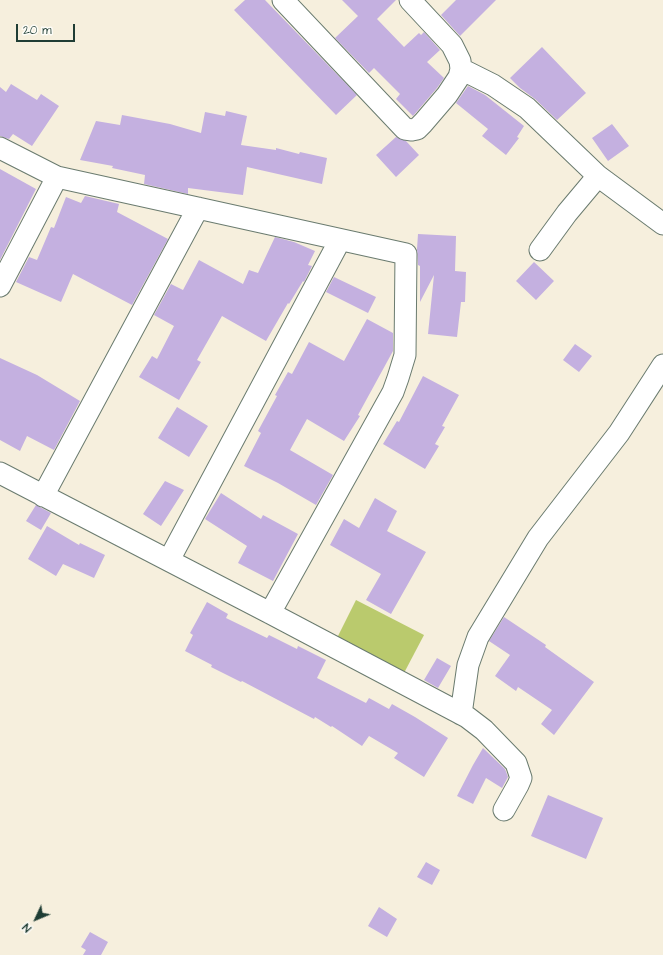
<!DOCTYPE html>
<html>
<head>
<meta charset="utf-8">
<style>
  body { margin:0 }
  #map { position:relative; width:663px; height:955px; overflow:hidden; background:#f6efdd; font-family:"Architects Daughter",sans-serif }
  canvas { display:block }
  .north { position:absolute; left:16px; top:899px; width:40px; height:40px; -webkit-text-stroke:3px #fdfcf7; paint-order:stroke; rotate:226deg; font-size:11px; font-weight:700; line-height:16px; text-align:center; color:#1f3d34 }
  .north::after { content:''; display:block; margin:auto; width:14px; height:18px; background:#1f3d34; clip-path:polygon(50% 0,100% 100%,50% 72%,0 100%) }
  .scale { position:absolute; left:16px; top:24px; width:59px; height:18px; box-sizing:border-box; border:2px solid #1f3d34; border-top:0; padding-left:5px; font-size:12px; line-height:14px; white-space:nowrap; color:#1f3d34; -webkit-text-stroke:3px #fdfcf7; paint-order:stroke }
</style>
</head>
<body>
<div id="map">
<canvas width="663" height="955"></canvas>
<div class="north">N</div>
<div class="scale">20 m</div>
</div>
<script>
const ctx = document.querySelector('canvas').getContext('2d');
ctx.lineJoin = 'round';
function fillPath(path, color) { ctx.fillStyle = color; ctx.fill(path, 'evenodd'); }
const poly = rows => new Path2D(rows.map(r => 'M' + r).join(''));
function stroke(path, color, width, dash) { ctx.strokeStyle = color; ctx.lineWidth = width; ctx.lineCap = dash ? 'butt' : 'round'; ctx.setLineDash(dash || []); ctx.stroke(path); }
fillPath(poly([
  [356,600,424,635,404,673,337,638]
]), '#baca6d');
fillPath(poly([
  [245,0,265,0,357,95,336,115,234,10],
  [342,0,396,0,377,19,404,47,419,33,421,35,424,32,440,50,427,62,444,78,437,88,413,116,396,99,400,94,374,68,369,73,335,38,358,16],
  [456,0,496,0,460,36,441,15],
  [542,47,586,93,557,120,535,99,520,88,510,78],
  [11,84,37,100,41,94,59,106,32,146,13,134,9,139,0,136,0,87,6,92],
  [468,86,485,95,524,126,517,137,519,138,506,155,482,136,488,129,456,103],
  [226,111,247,116,241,145,276,150,276,148,299,154,300,152,327,158,322,184,247,167,243,195,188,188,188,194,144,184,145,175,112,168,113,166,80,160,96,121,120,125,122,115,170,124,201,133,205,112,225,116],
  [612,124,629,146,608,161,592,138],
  [396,137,406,141,419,155,396,177,376,155],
  [0,169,36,189,0,260],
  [85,196,119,204,117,212,168,239,132,305,73,274,61,302,16,282,29,257,37,260,51,227,54,228,66,197,81,203],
  [418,234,456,236,455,271,466,272,465,302,461,302,457,337,428,334,434,275,420,302,420,266,418,265,417,249],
  [275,237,294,242,315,251,308,265,312,266,304,282,303,281,289,304,288,303,266,341,222,316,197,360,201,362,179,400,139,377,152,356,157,359,174,326,154,315,171,284,183,290,199,260,243,284,249,270,258,273],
  [534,262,554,281,536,300,516,281],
  [334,277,376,297,368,313,326,292],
  [367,319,393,333,393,351,358,415,360,416,344,441,307,419,290,450,333,475,316,505,278,483,244,466,261,433,258,431,277,396,275,395,288,372,292,374,309,342,344,361],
  [575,344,592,356,579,372,563,360],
  [0,358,37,375,80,401,54,450,27,436,20,451,0,440],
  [423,376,459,395,442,426,445,427,435,444,439,446,425,469,383,444,397,421,399,422],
  [177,407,208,426,189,457,158,438],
  [165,481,184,490,161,526,143,514],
  [221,493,261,519,263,515,298,534,273,581,238,563,247,546,205,519],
  [375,498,397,511,387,531,426,552,391,614,366,600,381,574,330,545,344,519,359,528],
  [36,505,51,513,41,530,26,521],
  [47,526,79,545,80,543,105,555,94,578,63,564,56,576,28,559],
  [207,602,228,614,226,618,267,638,269,635,297,649,298,646,326,660,317,678,366,703,369,698,389,709,392,704,415,717,448,738,424,777,394,758,398,753,369,736,362,746,332,726,331,727,315,717,314,719,242,681,241,682,211,667,212,665,185,651,193,635,190,633],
  [504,617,546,645,545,647,594,682,554,735,541,724,552,710,518,687,516,691,495,676,510,655,489,641],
  [437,658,451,666,438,688,424,680],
  [483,748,505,769,508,777,502,788,486,778,473,804,457,796,473,765],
  [548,795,603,818,586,859,531,836],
  [426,862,440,870,432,885,417,877],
  [379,907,397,919,387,937,368,926],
  [90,932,108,942,101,955,83,955,86,950,81,947]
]), '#c4b0e0');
const street = poly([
  [283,0,403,127,405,129,412,130,417,129,423,123,447,95,459,77,461,69,460,61,452,45,410,0],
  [461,69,493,85,527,108,598,176,663,224],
  [0,148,57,177,406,254,405,355,398,378,393,392,270,613],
  [540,250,567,213,598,176],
  [0,286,57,177],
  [0,473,270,613,467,717,484,730,516,763,521,778,518,785,504,810],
  [43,496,198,208],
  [169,560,340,240],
  [461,714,468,665,478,637,538,538,619,433,663,365]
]);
stroke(street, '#6a7b6f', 23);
stroke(street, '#fff', 21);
</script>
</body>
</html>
